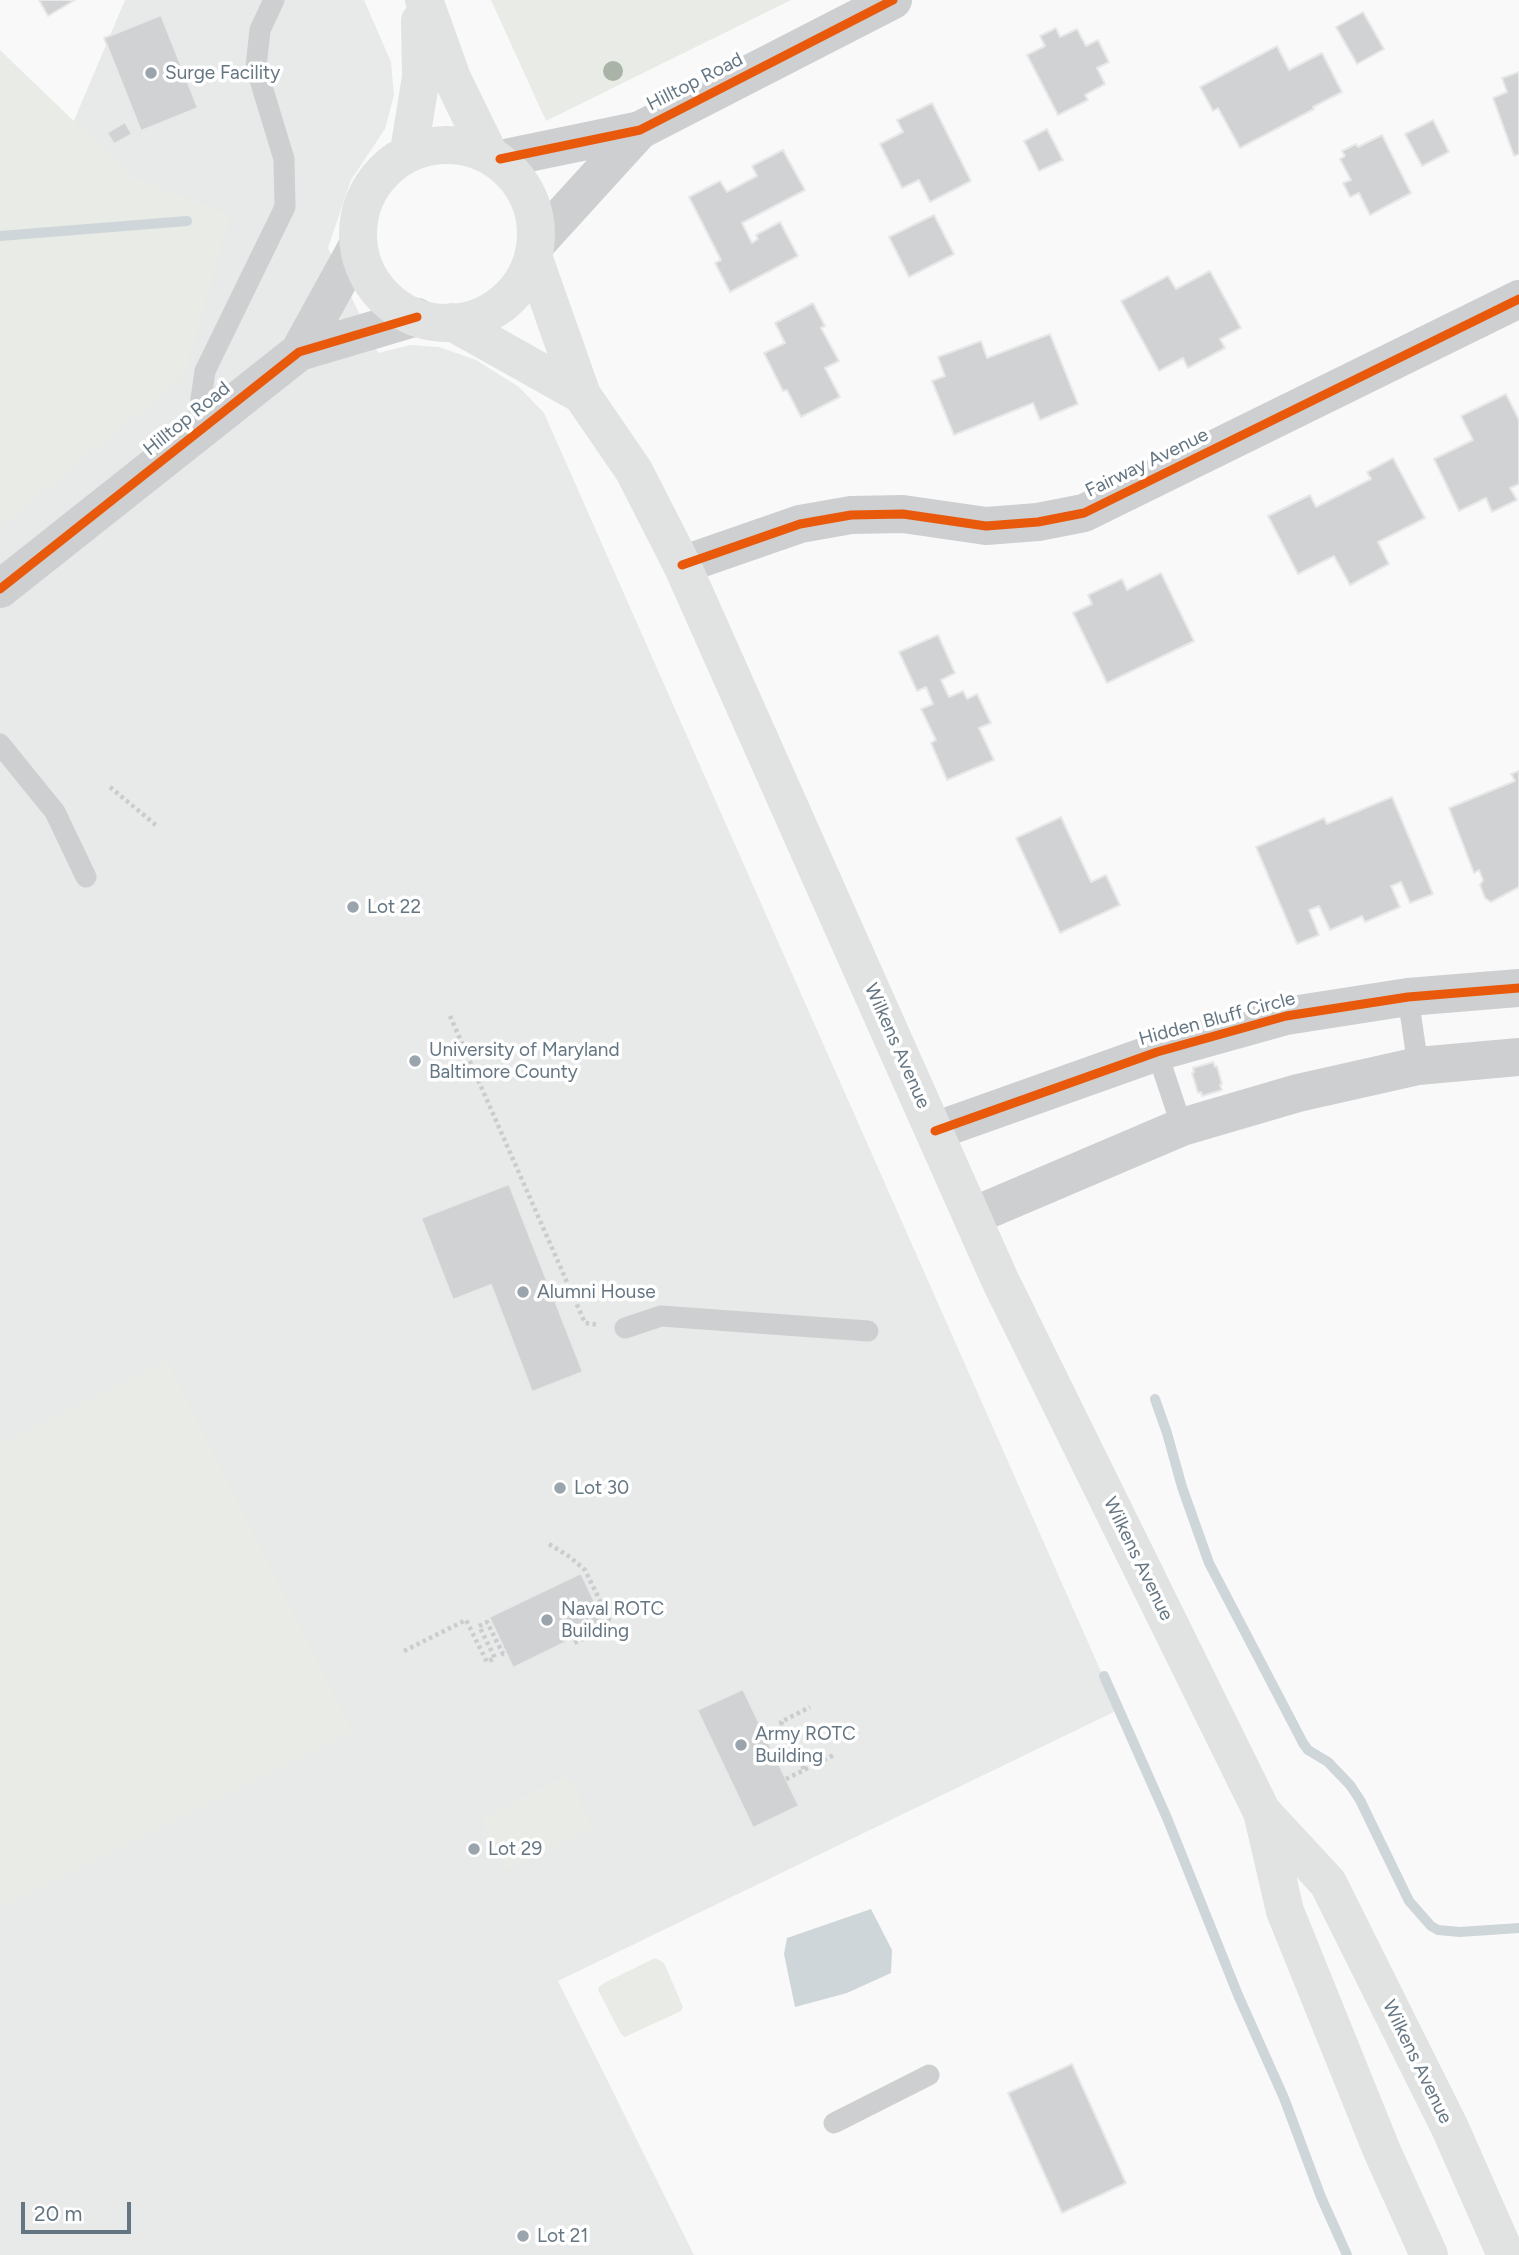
<!DOCTYPE html>
<html>
<head>
<meta charset="utf-8">
<style>
  body { margin:0 }
  #map { position:relative; width:1519px; height:2255px; overflow:hidden; background:#f9f9f9; font-family:Figtree,sans-serif }
  canvas { display:block }
  .scale { position:absolute; left:21px; top:2202px; width:110px; height:32px; box-sizing:border-box; border:4px solid #657683; border-top:0; padding-left:9px; font-size:21px; line-height:24px; white-space:nowrap; color:#657683; -webkit-text-stroke:5px #fff; paint-order:stroke }
</style>
</head>
<body>
<div id="map">
<canvas width="1519" height="2255"></canvas>
<div class="scale">20 m</div>
</div>
<script>
const ctx = document.querySelector('canvas').getContext('2d');
ctx.lineJoin = 'round';
function fillPath(path, color) { ctx.fillStyle = color; ctx.fill(path, 'evenodd'); }
const poly = rows => new Path2D(rows.map(r => 'M' + r).join(''));
function stroke(path, color, width, dash) { ctx.strokeStyle = color; ctx.lineWidth = width; ctx.lineCap = dash ? 'butt' : 'round'; ctx.setLineDash(dash || []); ctx.stroke(path); }
function drawText(font, color, halo, rows, align = 'center') {
  ctx.font = font + ' Figtree,sans-serif'; ctx.lineWidth = 7; ctx.setLineDash([]); ctx.textBaseline = 'middle'; ctx.strokeStyle = halo; ctx.fillStyle = color; for (const [text, x, y, turn = 0] of rows) {
    ctx.save(); ctx.translate(x, y); ctx.rotate((+turn || 0) * Math.PI / 180); ctx.textAlign = isNaN(turn) ? turn : align; if (halo) ctx.strokeText(text, 0, 0); ctx.fillText(text, 0, 0); ctx.restore();
  }
}
fillPath(poly([
  [125,0,364,0,391,62,394,95,385,129,351,180,328,248,378,353,410,345,439,347,476,360,519,387,544,413,1118,1710,558,1981,694,2255,0,2255,0,232,28,229]
]), '#e8e9e9');
fillPath(poly([
  [491,0,791,0,546,121],
  [0,50,132,177,231,215,185,376,0,527],
  [168,1360,353,1732,0,1909,0,1444],
  [563,1777,573,1782,592,1826,590,1830,508,1870,506,1869,482,1823,484,1817],
  [655,1958,664,1963,683,2007,681,2011,625,2037,621,2034,598,1990,599,1987,604,1983]
]), '#e8ebe6');
fillPath(poly([
  [871,1909,892,1950,891,1973,847,1993,795,2007,784,1954,787,1938]
]), '#ced6d9');
stroke(poly([
  [0,236,187,221],
  [1155,1399,1167,1433,1182,1487,1209,1563,1303,1743,1308,1750,1328,1762,1350,1785,1360,1800,1409,1901,1431,1926,1438,1930,1460,1932,1519,1928],
  [1104,1676,1167,1818,1238,1995,1284,2098,1321,2197,1347,2255]
]), '#ced6d9', 10);
const building = poly([
  [39,0,75,0,48,16,39,0],
  [1363,12,1384,49,1357,64,1336,27,1363,12],
  [161,15,198,108,141,131,104,38,161,15],
  [1056,28,1060,37,1077,29,1086,46,1098,40,1109,62,1097,68,1105,84,1085,95,1088,100,1058,115,1027,55,1045,46,1040,36,1056,28],
  [1277,46,1289,70,1322,53,1342,92,1313,107,1314,109,1240,148,1218,108,1213,111,1200,87,1277,46],
  [1519,72,1519,154,1514,156,1493,98,1507,92,1502,78,1519,72],
  [932,103,971,181,930,202,919,180,902,188,880,144,903,132,897,120,932,103],
  [1433,120,1449,152,1422,166,1405,134,1433,120],
  [125,122,132,134,114,144,107,133,125,122],
  [1047,129,1063,160,1039,171,1024,141,1047,129],
  [1382,135,1411,193,1370,215,1359,193,1350,197,1343,183,1351,180,1340,159,1345,156,1342,151,1356,144,1358,147,1382,135],
  [783,150,805,190,742,223,752,243,758,239,756,235,780,222,798,256,730,292,715,263,721,260,689,197,720,181,727,192,757,176,752,166,783,150],
  [934,215,954,254,909,277,889,237,934,215],
  [1210,271,1241,328,1220,339,1225,348,1188,368,1183,358,1159,371,1121,301,1168,276,1176,289,1210,271],
  [813,303,825,326,821,328,839,361,825,368,840,397,801,417,787,390,783,391,764,353,785,343,775,323,813,303],
  [1050,334,1078,404,1040,420,1033,403,954,435,932,381,945,376,938,357,981,341,987,358,1050,334],
  [1506,394,1519,420,1519,484,1510,488,1517,500,1492,512,1486,498,1459,511,1434,459,1473,440,1461,416,1506,394],
  [1393,458,1425,518,1378,542,1389,564,1350,585,1334,556,1298,574,1268,516,1310,495,1316,507,1371,479,1367,472,1393,458],
  [1161,573,1194,641,1107,683,1073,613,1092,604,1088,595,1122,579,1127,590,1161,573],
  [938,635,955,673,941,680,949,697,963,691,967,699,977,694,991,723,979,728,994,760,947,780,931,743,936,740,921,709,933,704,926,687,917,691,899,652,938,635],
  [1519,771,1519,887,1491,902,1485,898,1480,885,1483,880,1479,870,1474,873,1449,808,1515,781,1511,774,1519,771],
  [1392,797,1433,894,1410,903,1401,882,1391,886,1400,907,1365,922,1362,916,1330,930,1319,906,1309,910,1319,935,1297,944,1256,847,1324,818,1327,824,1392,797],
  [1061,817,1091,882,1106,875,1120,905,1060,933,1016,838,1061,817],
  [1213,1062,1215,1067,1217,1066,1222,1084,1220,1085,1222,1090,1202,1096,1201,1092,1198,1093,1192,1073,1194,1072,1193,1068,1213,1062],
  [509,1184,583,1372,532,1392,491,1285,453,1300,421,1218,509,1184],
  [581,1573,605,1623,513,1668,489,1617,581,1573],
  [743,1689,799,1806,753,1828,697,1710,743,1689],
  [1072,2064,1126,2183,1062,2213,1008,2093,1072,2064]
]);
fillPath(building, '#d0d2d3');
stroke(building, '#e8e8e8', 2);
stroke(poly([
  [110,787,157,826],
  [450,1016,585,1323,599,1325],
  [549,1544,570,1557,585,1570,609,1619,605,1629,572,1644],
  [404,1651,466,1620,487,1662,495,1658,479,1626,487,1622,503,1654,506,1653],
  [804,1769,781,1722,810,1707],
  [786,1779,834,1755]
]), '#cbcccd', 4.5, [3.5, 3.5]);
stroke(poly([
  [196,433,205,371,285,207,284,159,256,67,260,30,274,0],
  [0,744,55,812,86,877],
  [1408,997,1418,1066],
  [1157,1052,1182,1127],
  [625,1328,661,1316,868,1331],
  [834,2123,929,2075]
]), '#cecfd0', 21);
stroke(poly([
  [682,565,800,524,851,515,903,514,986,526,1038,522,1084,513,1519,299],
  [935,1131,1157,1052,1286,1016,1408,997,1519,988],
  [973,1216,1182,1127,1298,1093,1418,1066,1519,1057]
]), '#cecfd0', 38);
stroke(poly([
  [500,159,640,130,893,0],
  [538,242,640,130],
  [299,352,358,245],
  [0,589,299,352,417,317]
]), '#cecfd0', 38);
stroke(poly([
  [424,0,452,78,489,154],
  '358 234a89 89 0 1 1 178 0a89 89 0 1 1-178 0Z',
  [409,151,421,77,420,21],
  [533,256,582,395,634,471,682,565,1000,1280,1262,1812,1285,1911,1382,2151,1429,2255],
  [452,322,582,395],
  [1264,1814,1328,1883,1450,2128,1506,2255]
]), '#e1e2e2', 38);
stroke(poly([
  [500,159,640,130,893,0],
  [682,565,800,524,851,515,903,514,986,526,1038,522,1084,513,1519,299],
  [0,589,299,352,417,317],
  [935,1131,1157,1052,1286,1016,1408,997,1519,988]
]), '#e8590c', 9);
ctx.fillStyle = '#a9b3a7';
for (const [x, y] of [
  [613,71]
]) { ctx.beginPath(); ctx.arc(x, y, 10, 0, 2 * Math.PI); ctx.fill(); }
for (const [x, y, r, color] of [
  [151,73,7,"#99a4ac"],
  [353,907,7,"#99a4ac"],
  [415,1061,7,"#99a4ac"],
  [523,1292,7,"#99a4ac"],
  [560,1488,7,"#99a4ac"],
  [547,1620,7,"#99a4ac"],
  [741,1745,7,"#99a4ac"],
  [474,1849,7,"#99a4ac"],
  [523,2236,7,"#99a4ac"]
]) { const dot = new Path2D(); dot.arc(x, y, r, 0, 2 * Math.PI); ctx.fillStyle = color; ctx.fill(dot); stroke(dot, '#fff', 2.5); }
drawText('19px', '#657683', '#fff', [
  ["Surge Facility",165,73],
  ["Lot 22",367,907],
  ["University of Maryland",429,1050],
  ["Baltimore County",429,1072],
  ["Alumni House",537,1292],
  ["Lot 30",574,1488],
  ["Naval ROTC",561,1609],
  ["Building",561,1631],
  ["Army ROTC",755,1734],
  ["Building",755,1756],
  ["Lot 29",488,1849],
  ["Lot 21",537,2236]
], 'left');
drawText('19px', '#657683', '#fff', [
  ["Hilltop Road",695,82,-27],
  ["Hilltop Road",187,419,-39],
  ["Fairway Avenue",1147,463,-26],
  ["Hidden Bluff Circle",1217,1019,-15],
  ["Wilkens Avenue",897,1046,66],
  ["Wilkens Avenue",1138,1559,64],
  ["Wilkens Avenue",1417,2062,64]
]);
</script>
</body>
</html>
